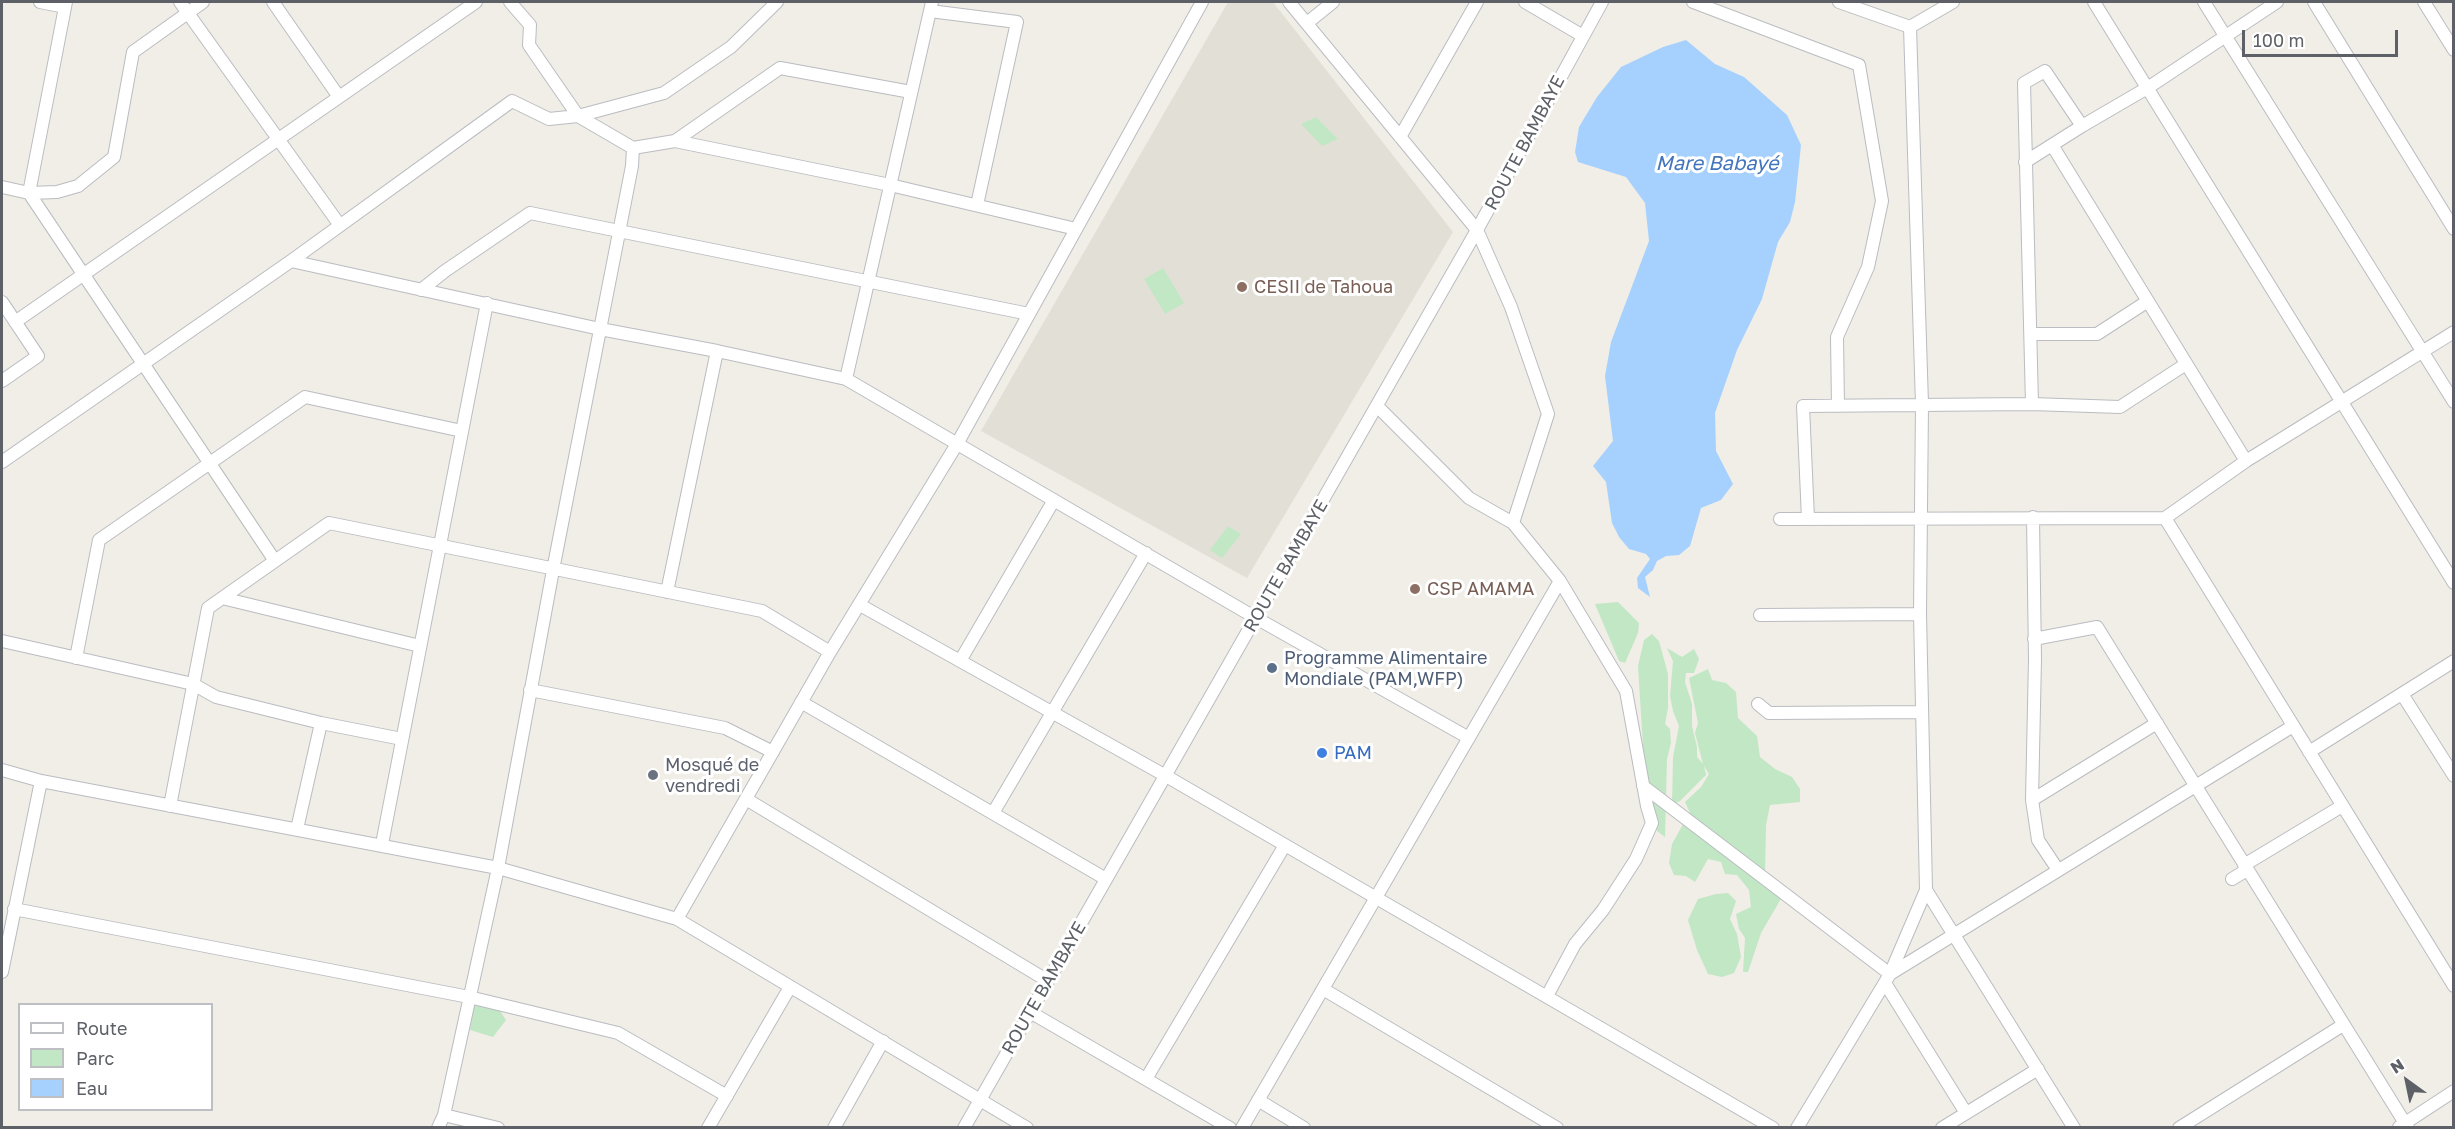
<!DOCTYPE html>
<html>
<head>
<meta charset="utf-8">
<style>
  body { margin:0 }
  #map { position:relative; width:2455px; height:1129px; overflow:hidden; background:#f0eee6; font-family:"Golos Text",sans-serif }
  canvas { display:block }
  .frame { position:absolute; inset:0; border:3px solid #5d6066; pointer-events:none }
  .legend { position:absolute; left:18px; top:1003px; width:195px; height:108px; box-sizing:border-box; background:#fff; border:2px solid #bebfc2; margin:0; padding:8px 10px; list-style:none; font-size:18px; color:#5d6066 }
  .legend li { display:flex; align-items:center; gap:12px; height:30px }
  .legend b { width:30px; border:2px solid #bebfc2 }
  .north { position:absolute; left:2377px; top:1051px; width:60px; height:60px; -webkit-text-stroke:4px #fff; paint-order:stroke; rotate:327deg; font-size:16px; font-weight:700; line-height:24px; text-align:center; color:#5d6066 }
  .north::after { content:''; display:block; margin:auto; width:21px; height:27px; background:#5d6066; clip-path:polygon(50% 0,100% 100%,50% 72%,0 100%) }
  .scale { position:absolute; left:2242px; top:30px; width:156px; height:27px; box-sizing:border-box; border:3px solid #5d6066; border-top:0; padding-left:8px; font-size:18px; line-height:21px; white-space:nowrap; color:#5d6066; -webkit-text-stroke:4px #fff; paint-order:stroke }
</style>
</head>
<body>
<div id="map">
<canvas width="2455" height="1129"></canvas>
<div class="frame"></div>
<ul class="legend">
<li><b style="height:8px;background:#fff"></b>Route</li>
<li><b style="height:16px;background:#c2e7c5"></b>Parc</li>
<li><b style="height:16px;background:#a6d1ff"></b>Eau</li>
</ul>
<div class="north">N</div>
<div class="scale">100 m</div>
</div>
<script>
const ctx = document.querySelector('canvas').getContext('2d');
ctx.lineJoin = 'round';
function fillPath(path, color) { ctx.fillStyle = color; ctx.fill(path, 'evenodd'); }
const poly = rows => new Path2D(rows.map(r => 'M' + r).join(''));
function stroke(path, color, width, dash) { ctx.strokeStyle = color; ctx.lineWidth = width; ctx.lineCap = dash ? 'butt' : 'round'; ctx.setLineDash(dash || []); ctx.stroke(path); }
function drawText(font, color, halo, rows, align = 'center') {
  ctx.font = font + ' "Golos Text",sans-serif'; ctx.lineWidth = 6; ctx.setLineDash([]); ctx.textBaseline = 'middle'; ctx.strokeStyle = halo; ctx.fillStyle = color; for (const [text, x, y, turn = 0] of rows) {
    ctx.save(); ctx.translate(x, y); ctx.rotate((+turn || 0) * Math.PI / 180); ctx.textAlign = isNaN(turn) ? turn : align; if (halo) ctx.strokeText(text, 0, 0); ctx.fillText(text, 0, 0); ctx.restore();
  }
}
fillPath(poly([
  [1228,2,1273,2,1453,232,1247,578,981,431]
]), '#e2e0d6');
fillPath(poly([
  [1316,117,1338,139,1322,146,1301,124],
  [1163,268,1184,303,1165,314,1144,279],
  [1228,526,1241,534,1222,558,1210,550],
  [1618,602,1639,623,1638,633,1625,663,1619,661,1595,604],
  [1652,634,1659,641,1668,674,1668,708,1665,724,1670,729,1671,743,1667,759,1665,837,1657,831,1646,794,1638,666,1644,640],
  [1667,648,1682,657,1694,649,1699,659,1694,673,1686,673,1685,682,1692,704,1692,726,1697,747,1697,757,1703,764,1695,733,1698,723,1689,678,1708,669,1712,680,1726,683,1736,692,1738,718,1757,736,1760,757,1775,769,1792,777,1800,789,1800,802,1770,805,1766,825,1765,873,1785,892,1761,933,1748,972,1743,972,1745,938,1739,929,1736,914,1751,907,1749,890,1737,875,1725,874,1721,862,1708,859,1695,882,1686,876,1674,875,1669,863,1672,844,1686,819,1691,815,1685,802,1701,787,1709,774,1704,766,1706,775,1680,801,1672,805,1673,757,1679,726,1673,711,1670,696,1673,661],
  [1728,893,1736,901,1730,919,1737,934,1741,957,1734,973,1722,977,1708,974,1697,950,1688,920,1698,899,1716,894],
  [495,1003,506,1020,493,1037,470,1030,474,1006,492,1006]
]), '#c2e7c5');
fillPath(poly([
  [1686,40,1715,64,1744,77,1787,115,1801,145,1795,202,1790,222,1778,242,1762,299,1737,350,1715,413,1716,451,1733,484,1721,500,1701,508,1690,546,1679,555,1666,556,1657,561,1653,570,1645,577,1650,597,1638,588,1637,578,1650,559,1646,554,1629,549,1619,537,1612,523,1606,482,1593,466,1613,441,1605,376,1611,342,1649,241,1645,203,1626,177,1578,162,1575,152,1579,127,1597,97,1621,67,1663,47]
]), '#a6d1ff');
const minor = poly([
  [40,2,65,7],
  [66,2,29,193,275,561],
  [180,2,339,224],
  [273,2,339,97],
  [510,2,530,25,529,45,578,116,633,148,675,141,890,185,1076,229],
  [1289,2,1477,230,1511,307,1548,414,1513,523],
  [1525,2,1583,36],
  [1693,2,1859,65,1882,201,1868,267,1837,337,1838,406],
  [1839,2,1910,27,1922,404,1920,614,1926,890,2074,1128],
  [2094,2,2454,583],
  [2204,2,2454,402],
  [2314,2,2454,229],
  [2424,2,2454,50],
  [930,11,1017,22,977,205],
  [1307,23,1333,2],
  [1910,27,1953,2],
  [1400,137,1477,2],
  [675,141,780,68,911,92],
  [2052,145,2246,461],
  [2025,162,2082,126,2149,87,2277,2],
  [2,187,29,193,57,192,78,186,114,157,133,52,203,2],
  [291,261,600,329,717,351,846,379,1256,618,1469,738],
  [421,290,445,271,530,213,1029,314],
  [2,302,38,356,2,381],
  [15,322,476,2],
  [2032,334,2097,334,2148,301],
  [846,379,932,2],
  [2032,404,2024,83,2045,71,2082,126],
  [1377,406,1469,498,1513,523,1560,581,1626,691,1647,806,1652,823,1636,859,1603,910,1575,944,1547,996],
  [2,462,291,261,512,101,549,119,578,116,664,93,731,47,777,2],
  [2033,517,2035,659,2032,800,2038,840,2058,870],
  [2165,518,2454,986],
  [1780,519,2165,518,2246,461,2454,332],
  [1808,519,1803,406,2032,404,2120,407,2186,364],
  [667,592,717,351],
  [222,598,420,646],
  [860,605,1166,776,1773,1128],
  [1760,615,1920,614],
  [2034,639,2097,627,2408,1128],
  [2,641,193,684,216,697,321,723,402,739],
  [76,658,99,540,305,397,462,431],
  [960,661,1054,500],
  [530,690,725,728,773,752],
  [2402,694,2454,776],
  [801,702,1106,879],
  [1758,704,1769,713,1922,712],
  [2309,752,2454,661],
  [2,770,41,781,498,868,677,919,1027,1128],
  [1643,786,1890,974,2293,726],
  [746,799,1048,981],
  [2032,800,2157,723],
  [170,806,208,608,329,523,762,611,830,652],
  [993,813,1146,553],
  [297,829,321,723],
  [382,844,487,303],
  [2244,865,2342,806],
  [2232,879,2247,870],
  [14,909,469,997,618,1033,727,1096],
  [677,919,830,652,957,444,1202,2],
  [2,972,41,781],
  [1885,983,1966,1113],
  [1323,989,1557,1128],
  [1030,1012,1230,1128],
  [1146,1079,1285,845],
  [1258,1100,1304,1128],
  [444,1115,498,1128],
  [2399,1127,2454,1091],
  [438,1128,444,1115,498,868,553,570,632,166,633,148],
  [708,1128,790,987],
  [834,1128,883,1041],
  [964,1128,1477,230,1602,2],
  [1242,1128,1560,581],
  [1797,1128,1890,974,1926,890],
  [1942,1128,2038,1069],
  [2179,1128,2343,1025]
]);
stroke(minor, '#babcc1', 14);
stroke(minor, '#fff', 12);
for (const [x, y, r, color] of [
  [1242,287,6,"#8d6e63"],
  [1415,589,6,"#8d6e63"],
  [1272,668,6,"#5c6f8a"],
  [1322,753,6,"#3f7fe0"],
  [653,775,6,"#6b7280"]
]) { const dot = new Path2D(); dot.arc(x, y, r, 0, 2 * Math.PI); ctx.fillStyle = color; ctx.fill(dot); stroke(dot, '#fff', 2); }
drawText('18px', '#5d6066', '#fff', [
  ["ROUTE BAMBAYE",1525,143,-62],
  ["ROUTE BAMBAYE",1286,566,-60],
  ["ROUTE BAMBAYE",1044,988,-60]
]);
drawText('18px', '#785e54', '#fff', [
  ["CESII de Tahoua",1254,287],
  ["CSP AMAMA",1427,589]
], 'left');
drawText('18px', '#4e5e75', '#fff', [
  ["Programme Alimentaire",1284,658],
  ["Mondiale (PAM,WFP)",1284,679]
], 'left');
drawText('18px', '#366cbe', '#fff', [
  ["PAM",1334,753]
], 'left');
drawText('18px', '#5b616d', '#fff', [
  ["Mosqué de",665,765],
  ["vendredi",665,786]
], 'left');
drawText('italic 20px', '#4375bc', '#fff', [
  ["Mare Babayé",1717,164]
]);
</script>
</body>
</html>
